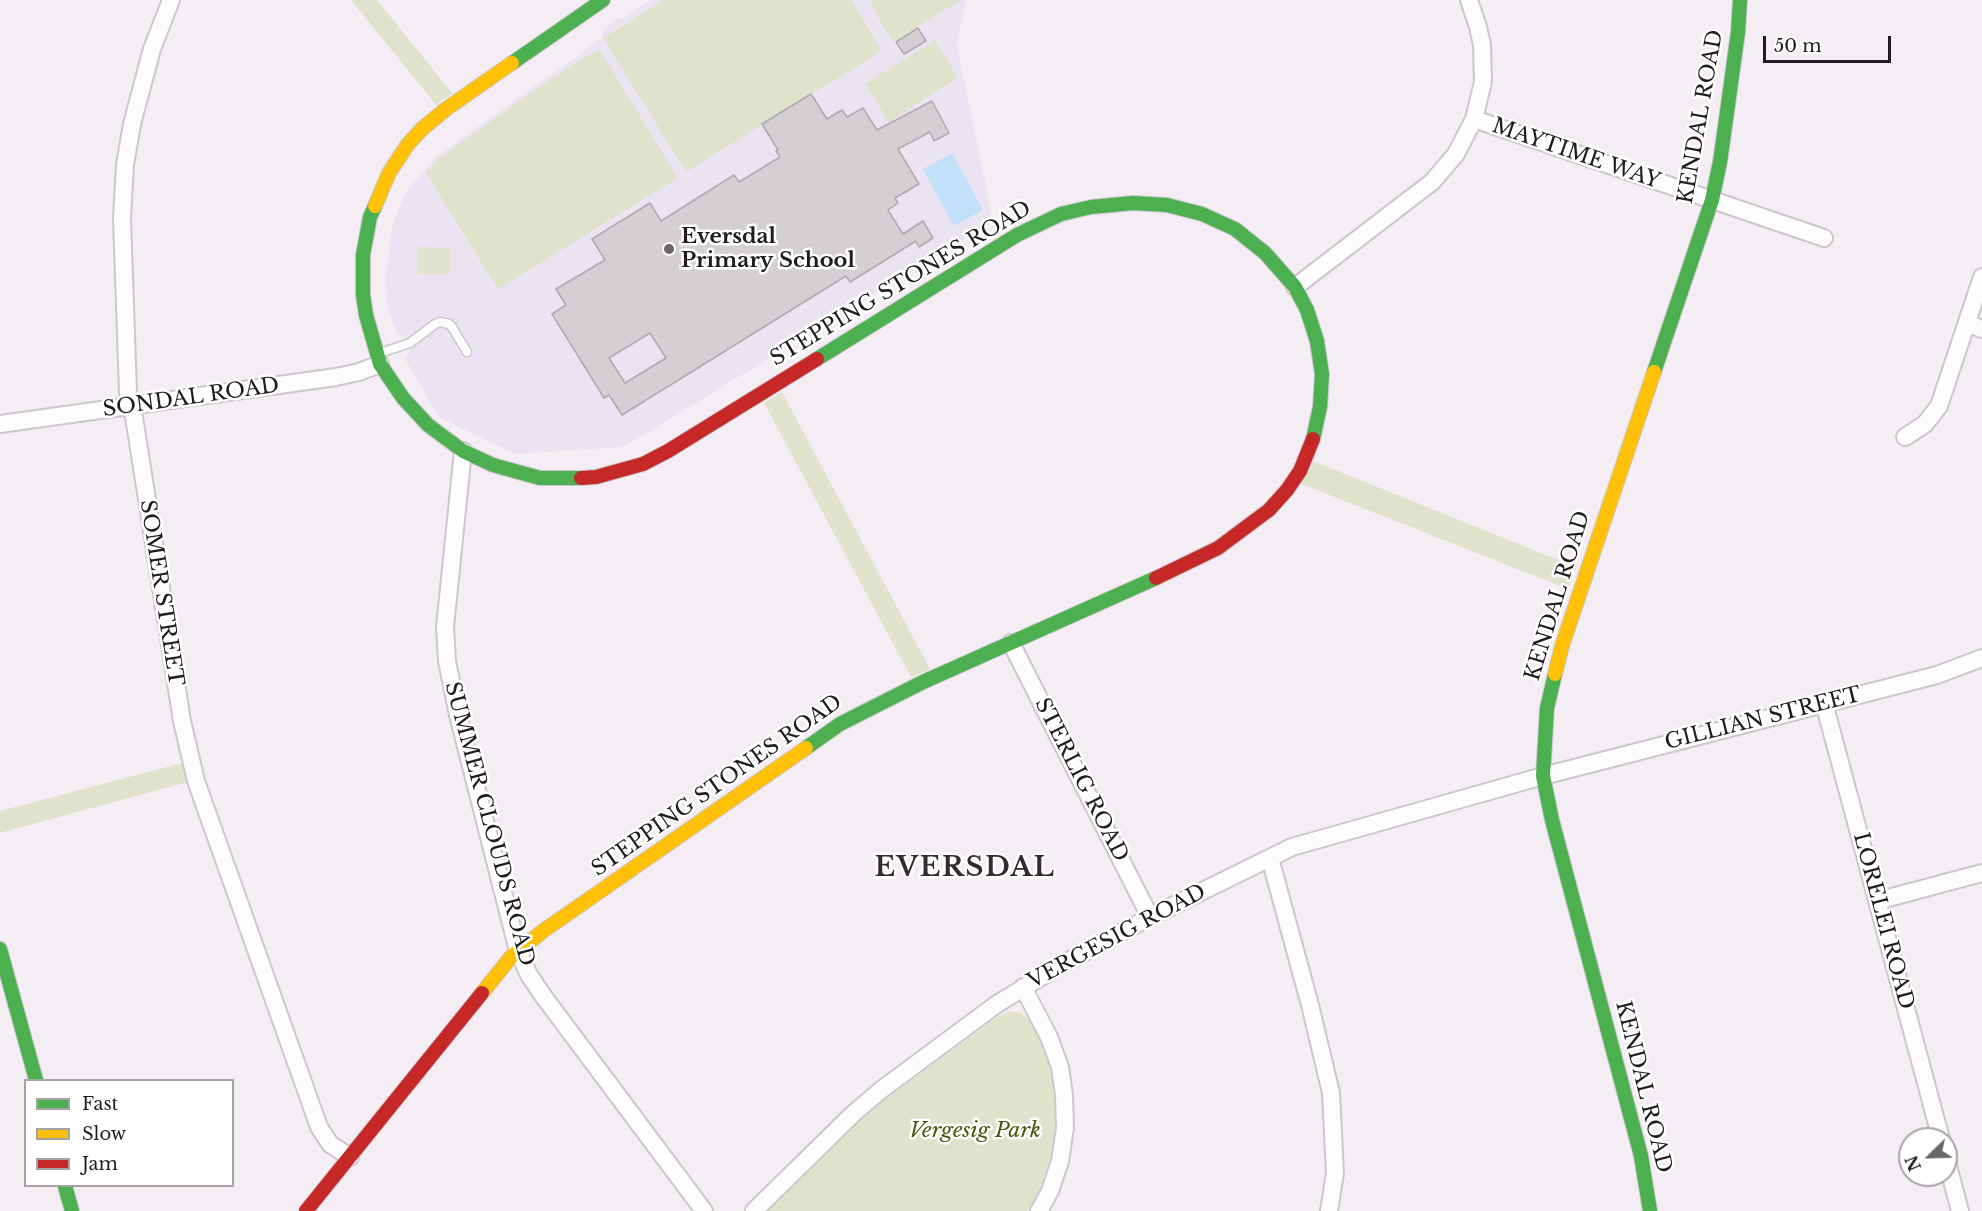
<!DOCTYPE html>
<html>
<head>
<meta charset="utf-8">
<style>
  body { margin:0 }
  #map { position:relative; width:1982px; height:1211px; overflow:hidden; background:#f4eef4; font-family:"Libre Baskerville",serif }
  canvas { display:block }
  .legend { position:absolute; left:24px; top:1079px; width:210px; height:108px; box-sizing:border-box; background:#fff; border:2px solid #a5a4a5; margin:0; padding:8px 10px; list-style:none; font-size:18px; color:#1f1b1e }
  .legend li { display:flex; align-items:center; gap:12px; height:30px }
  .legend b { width:30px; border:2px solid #a5a4a5 }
  .north { position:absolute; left:1898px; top:1127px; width:60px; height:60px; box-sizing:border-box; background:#fff; border:2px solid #a5a4a5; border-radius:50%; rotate:247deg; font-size:16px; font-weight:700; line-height:24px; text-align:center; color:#1f1b1e }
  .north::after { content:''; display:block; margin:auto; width:21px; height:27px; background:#6a6569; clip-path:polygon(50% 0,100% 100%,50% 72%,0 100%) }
  .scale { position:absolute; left:1763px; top:36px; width:128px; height:27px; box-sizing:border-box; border:3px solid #1f1b1e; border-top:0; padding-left:8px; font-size:18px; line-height:21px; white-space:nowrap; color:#1f1b1e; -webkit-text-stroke:4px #fff; paint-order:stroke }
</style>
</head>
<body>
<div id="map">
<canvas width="1982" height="1211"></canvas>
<ul class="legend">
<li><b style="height:8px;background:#4caf50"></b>Fast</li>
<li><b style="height:8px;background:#ffc107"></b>Slow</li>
<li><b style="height:8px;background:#c62828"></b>Jam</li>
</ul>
<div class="north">N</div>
<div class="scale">50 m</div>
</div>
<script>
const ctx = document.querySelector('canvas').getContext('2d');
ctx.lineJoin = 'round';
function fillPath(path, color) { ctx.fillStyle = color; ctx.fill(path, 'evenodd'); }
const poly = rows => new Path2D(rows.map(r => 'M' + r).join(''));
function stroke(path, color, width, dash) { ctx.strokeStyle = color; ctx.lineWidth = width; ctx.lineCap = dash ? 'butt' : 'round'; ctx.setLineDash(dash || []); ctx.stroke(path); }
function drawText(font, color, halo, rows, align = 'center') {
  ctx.font = font + ' "Libre Baskerville",serif'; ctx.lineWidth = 5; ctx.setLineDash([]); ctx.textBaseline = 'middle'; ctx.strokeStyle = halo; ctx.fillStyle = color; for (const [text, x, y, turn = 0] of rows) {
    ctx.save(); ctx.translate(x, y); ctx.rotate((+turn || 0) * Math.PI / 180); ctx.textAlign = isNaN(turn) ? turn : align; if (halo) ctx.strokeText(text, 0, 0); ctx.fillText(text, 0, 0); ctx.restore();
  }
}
fillPath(poly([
  [650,0,966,0,957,46,992,214,987,225,624,447,515,454,439,417,405,359,412,348,408,337,397,334,388,310,385,277,393,223,405,193,437,156,602,38,603,29,620,17,622,19]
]), '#eae3f1');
fillPath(poly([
  [351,0,377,0,452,93,436,105],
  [664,0,851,0,882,51,686,172,603,38],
  [872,0,961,0,893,42,871,5,874,3],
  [935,40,958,78,889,122,865,84],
  [599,49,678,178,498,289,426,173,439,158,552,78],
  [418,247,450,248,450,274,417,274],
  [782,392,930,669,911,677,764,403],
  [1313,461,1576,567,1568,589,1299,483],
  [182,763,188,782,0,833,0,811],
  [1009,1011,1021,1013,1034,1024,1048,1059,1055,1088,1056,1108,1053,1149,1040,1188,1028,1211,766,1211,871,1110,997,1017]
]), '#dfe3cc');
fillPath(poly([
  [952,153,983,210,954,226,923,169]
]), '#c2e0fa');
const building = poly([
  [918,28,926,41,904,54,896,42,918,28],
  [811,94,827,119,842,110,847,117,863,108,877,130,932,101,949,133,934,141,930,132,898,149,919,184,895,198,898,203,888,210,903,234,923,221,933,238,919,247,916,241,850,282,846,276,622,415,609,395,604,398,552,314,566,305,556,289,605,260,592,239,650,203,661,221,734,175,739,182,780,157,776,151,778,150,762,124,811,94],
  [650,333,666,358,625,383,609,358,650,333]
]);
fillPath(building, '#d3cfd3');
stroke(building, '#afaaaf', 1.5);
const lane = poly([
  [377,354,410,343,435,324,440,322,449,324,452,327,467,352]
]);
const street = poly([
  [171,0,152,49,132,124,125,165,122,218,128,393,134,417,182,721,196,781,319,1127,330,1144,350,1157],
  [1474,119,1824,238],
  [1295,287,1432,182,1456,154,1474,119,1483,82,1482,45,1478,27,1469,0],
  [1967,323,1982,329],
  [0,424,336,377,359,372,380,364],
  [1905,437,1925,424,1939,406,1982,277],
  [463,451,445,627,447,661,458,715,518,951,529,975,544,997,704,1211],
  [1011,643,1150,917],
  [1824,703,1941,1139],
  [1270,858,1310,1005,1331,1093,1335,1173,1329,1211],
  [1877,901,1982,873],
  [1023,987,1049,1037,1060,1067,1064,1095,1065,1128,1060,1161,1050,1191,1039,1211],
  [1946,1158,1960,1211],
  [754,1211,854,1113,881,1090,997,1004,1059,966,1150,917,1292,847,1543,776,1937,675,1982,658]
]);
const fast = poly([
  [512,63,603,0],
  [375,206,370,217,363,255,363,295,366,315,380,364,403,398,428,425,463,451,493,465,540,478,581,478],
  [817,359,1017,235,1061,214,1091,207,1133,203,1167,205,1202,214,1235,229,1265,253,1295,287,1307,310,1317,341,1322,374,1320,407,1313,439],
  [1654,372,1712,200,1720,162,1728,105,1738,32,1740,0],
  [1555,674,1547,708,1543,776,1552,820,1641,1156,1650,1211],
  [806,748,840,724,923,682,1156,578],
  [0,949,36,1080],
  [65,1186,72,1211]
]);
const slow = poly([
  [375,206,389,173,408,144,422,129,446,109,512,63],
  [1555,674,1562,646,1654,372],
  [482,993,511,957,543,931,806,748]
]);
const jam = poly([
  [581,478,596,477,643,464,668,451,817,359],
  [1156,578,1218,548,1269,510,1287,490,1300,471,1313,439],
  [306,1211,482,993]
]);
stroke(lane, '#cbc7cb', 11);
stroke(street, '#cbc7cb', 20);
stroke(fast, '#cbc7cb', 16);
stroke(slow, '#cbc7cb', 16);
stroke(jam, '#cbc7cb', 16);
stroke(lane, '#fdfcfd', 8);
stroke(street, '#fdfcfd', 16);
stroke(fast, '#4caf50', 14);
stroke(slow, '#ffc107', 14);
stroke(jam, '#c62828', 14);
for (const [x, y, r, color] of [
  [669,249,6,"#6a6569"]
]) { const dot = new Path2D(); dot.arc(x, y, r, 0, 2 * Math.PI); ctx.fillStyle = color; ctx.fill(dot); stroke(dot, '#fff', 2); }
drawText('21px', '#1f1b1e', '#fff', [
  ["KENDAL ROAD",1701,117,-80],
  ["MAYTIME WAY",1576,154,19],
  ["STEPPING STONES ROAD",901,284,-31],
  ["SONDAL ROAD",191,398,-8],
  ["SOMER STREET",161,593,81],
  ["KENDAL ROAD",1558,596,-73],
  ["GILLIAN STREET",1763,719,-14],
  ["STERLIG ROAD",1081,780,63],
  ["STEPPING STONES ROAD",717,786,-35],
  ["SUMMER CLOUDS ROAD",489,824,75],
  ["LORELEI ROAD",1883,921,75],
  ["VERGESIG ROAD",1117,937,-28],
  ["KENDAL ROAD",1643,1087,76]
]);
drawText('bold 21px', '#1f1b1e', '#fff', [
  ["Eversdal",681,237],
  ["Primary School",681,261]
], 'left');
drawText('italic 21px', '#49570c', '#fff', [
  ["Vergesig Park",975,1131]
]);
ctx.letterSpacing = '1.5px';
drawText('bold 27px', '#332a32', '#fff', [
  ["EVERSDAL",965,868]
]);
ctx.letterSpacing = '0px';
</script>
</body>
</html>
